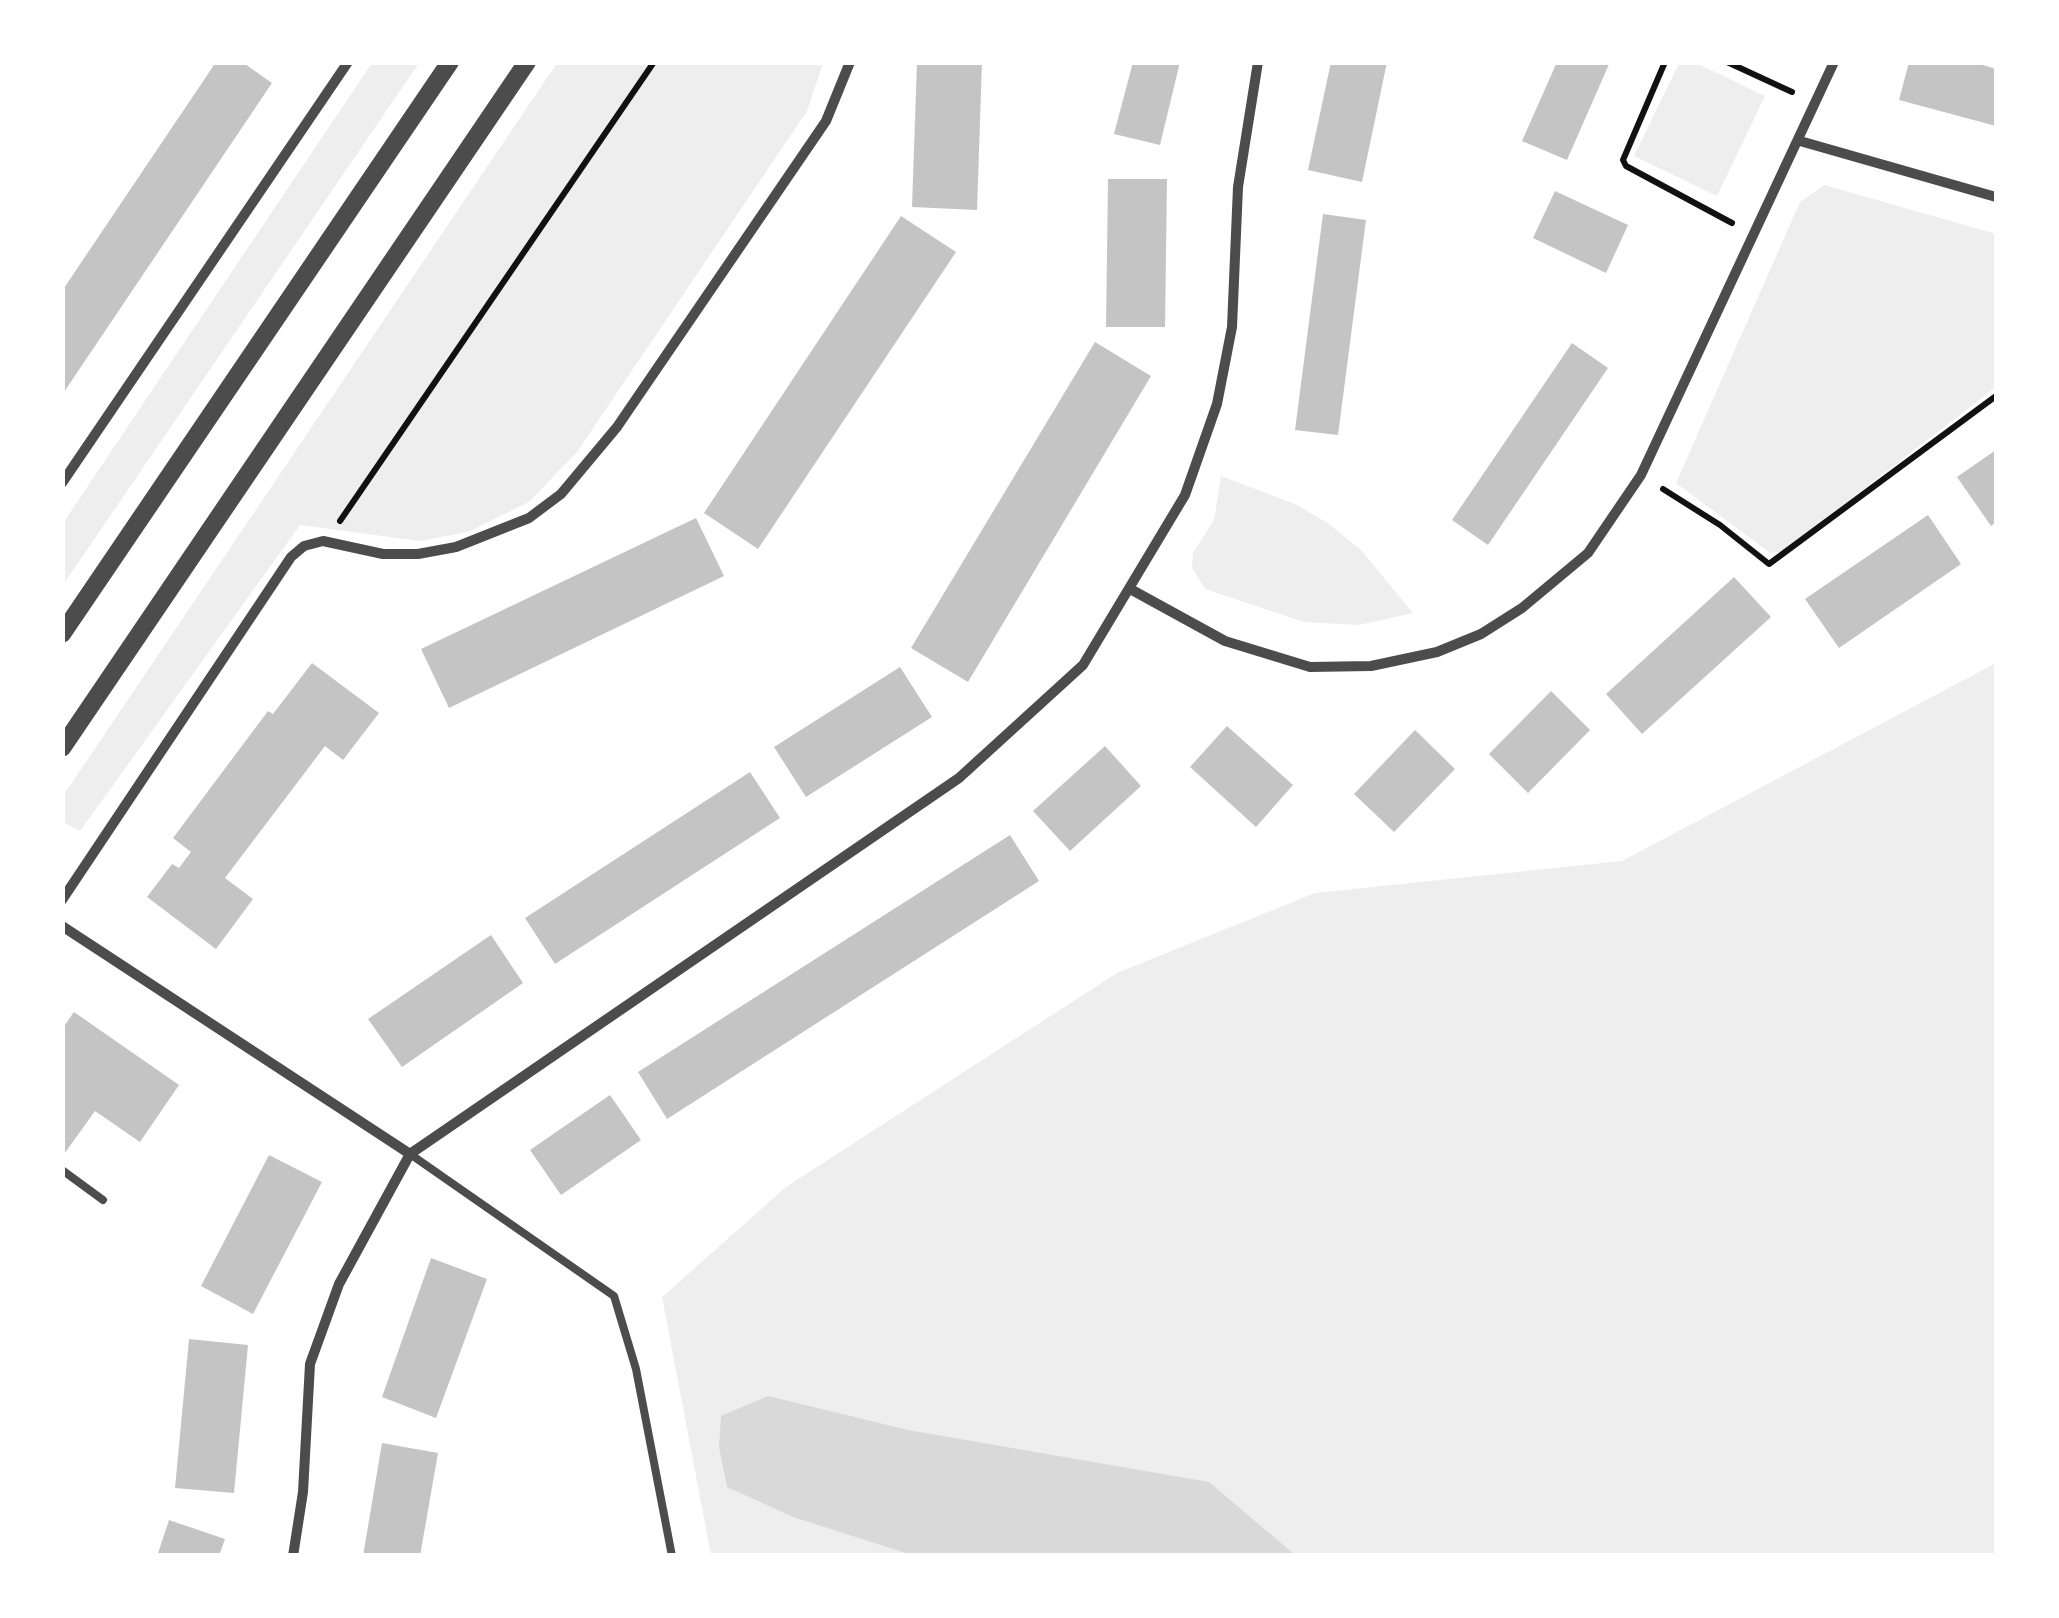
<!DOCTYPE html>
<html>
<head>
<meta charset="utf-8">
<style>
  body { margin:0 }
  #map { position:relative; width:2059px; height:1618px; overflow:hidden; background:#fff; font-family:Lato,sans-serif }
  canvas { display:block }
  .frame { position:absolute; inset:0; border:65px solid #fff; pointer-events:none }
</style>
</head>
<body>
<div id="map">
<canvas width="2059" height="1618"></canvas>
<div class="frame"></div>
</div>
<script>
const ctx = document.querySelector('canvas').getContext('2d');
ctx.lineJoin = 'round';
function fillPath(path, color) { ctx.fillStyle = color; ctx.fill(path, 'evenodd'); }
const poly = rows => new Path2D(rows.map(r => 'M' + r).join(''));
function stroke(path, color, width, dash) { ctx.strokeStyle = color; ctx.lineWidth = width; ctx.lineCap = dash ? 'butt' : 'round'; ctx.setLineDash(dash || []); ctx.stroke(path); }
fillPath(poly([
  [372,63,419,63,63,585,63,523],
  [557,63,823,63,807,111,577,452,529,502,468,532,420,541,300,525,80,831,63,822,63,796],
  [1679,63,1696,63,1765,96,1717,196,1634,156],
  [1824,185,1996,234,1996,387,1782,552,1770,553,1676,483,1800,202],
  [1221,476,1295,504,1329,524,1361,550,1413,613,1359,625,1304,622,1205,589,1192,568,1193,553,1214,520],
  [1996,663,1996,1555,711,1555,662,1297,786,1187,1117,973,1315,893,1622,861]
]), '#eee');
fillPath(poly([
  [768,1396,908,1430,1209,1482,1295,1555,912,1555,793,1517,727,1487,719,1447,721,1416]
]), '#d9d9d9');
fillPath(poly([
  [216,62,242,62,272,83,62,395,62,291],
  [917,62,982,62,977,210,912,207],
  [1133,62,1180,62,1160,145,1114,134],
  [1331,62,1387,62,1362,182,1308,170],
  [1557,62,1610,62,1567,160,1522,141],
  [1909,62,1973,62,1996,69,1996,126,1899,100],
  [1108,179,1167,179,1165,327,1106,327],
  [1555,191,1628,225,1606,273,1533,238],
  [1323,214,1366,220,1338,435,1295,430],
  [901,216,956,252,758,549,704,513],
  [1095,342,1151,376,968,682,911,648],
  [1572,343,1608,368,1488,545,1452,520],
  [1996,450,1996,522,1991,526,1957,477],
  [1928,515,1961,564,1839,648,1805,599],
  [696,518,724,576,449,708,421,649],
  [1734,577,1771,617,1642,734,1606,694],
  [312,663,379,713,343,760,325,746,225,878,253,899,216,949,147,897,172,864,179,868,191,852,173,838,268,711,273,714],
  [900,667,932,717,806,797,774,747],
  [1551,691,1590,730,1528,793,1489,754],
  [1227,726,1293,785,1256,827,1190,767],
  [1415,730,1455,769,1394,832,1354,794],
  [1105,746,1141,786,1070,851,1033,811],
  [750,772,780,818,555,964,525,918],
  [1010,835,1039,881,667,1119,638,1072],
  [491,935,523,983,402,1067,368,1019],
  [74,1012,179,1085,140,1142,95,1111,62,1157,62,1029],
  [610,1095,641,1140,561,1195,530,1150],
  [269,1155,322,1182,253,1314,201,1286],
  [431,1258,487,1279,436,1418,382,1397],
  [189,1339,248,1345,234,1493,175,1488],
  [382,1443,438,1453,420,1556,363,1556],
  [169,1520,225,1539,219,1556,157,1556]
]), '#c4c4c4');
stroke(poly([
  [1665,62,1623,160,1626,166,1732,223],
  [1727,62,1792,92],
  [1663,489,1720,525,1769,564,1996,396],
  [340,521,654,62]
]), '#111', 6);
stroke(poly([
  [410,1154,614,1296,636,1369,672,1556],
  [62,1170,103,1200]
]), '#4c4c4c', 8);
stroke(poly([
  [1800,141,1996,197],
  [62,483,348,62],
  [1132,590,1225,641,1310,667,1371,666,1437,652,1481,634,1522,608,1588,553,1641,475,1834,62],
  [62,900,291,557,304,546,323,541,383,554,418,554,456,547,529,518,561,494,617,427,826,121,850,62],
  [62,926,410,1154],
  [293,1556,303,1492,310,1364,339,1284,410,1154,959,778,1083,665,1185,495,1217,404,1232,327,1238,187,1258,62]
]), '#4c4c4c', 10);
stroke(poly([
  [62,634,450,62],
  [62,748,527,62]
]), '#4c4c4c', 18);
</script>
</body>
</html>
